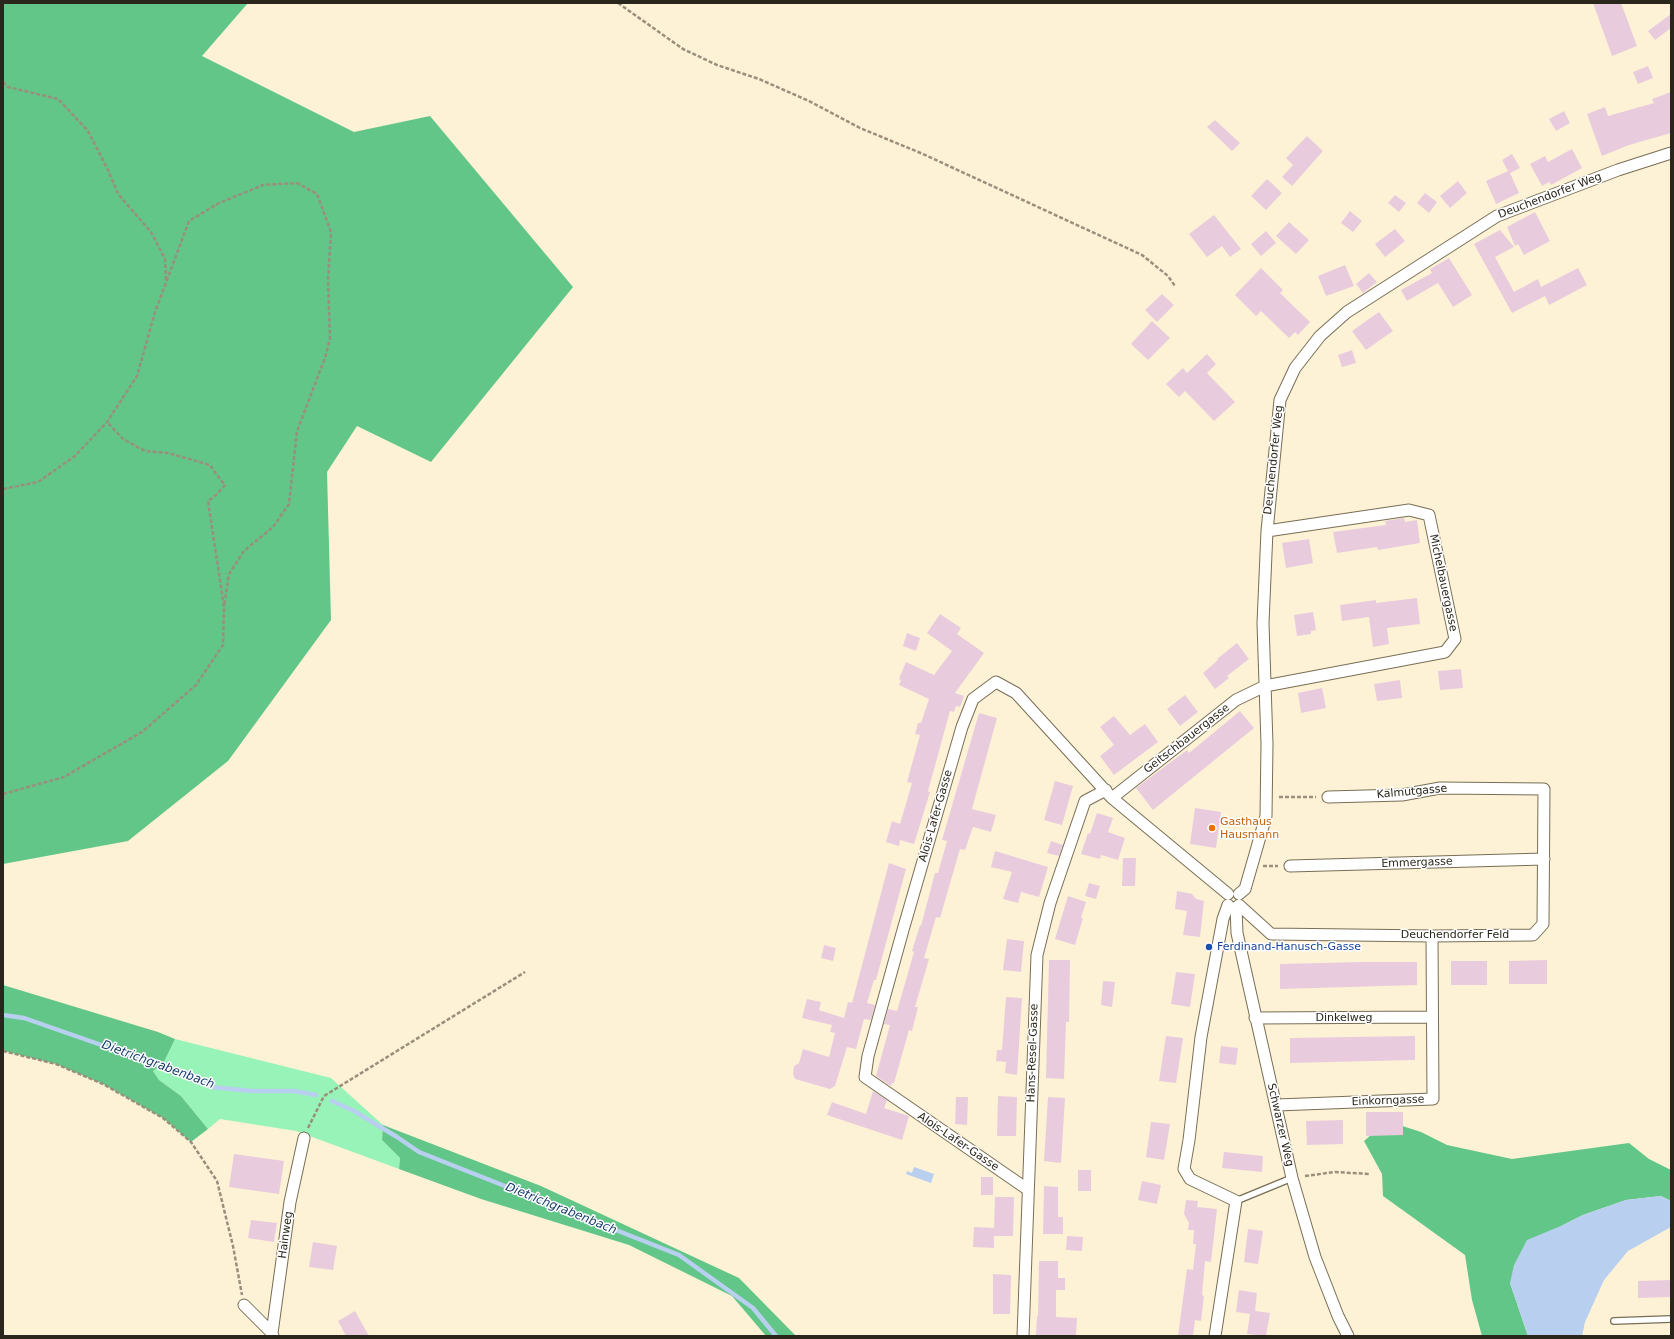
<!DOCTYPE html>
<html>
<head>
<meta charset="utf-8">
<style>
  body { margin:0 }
  #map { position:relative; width:1674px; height:1339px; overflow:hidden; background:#fef2d6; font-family:"DejaVu Sans",sans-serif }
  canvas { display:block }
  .frame { position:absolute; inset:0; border:4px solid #2a261b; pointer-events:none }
</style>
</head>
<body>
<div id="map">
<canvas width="1674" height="1339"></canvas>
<div class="frame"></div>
</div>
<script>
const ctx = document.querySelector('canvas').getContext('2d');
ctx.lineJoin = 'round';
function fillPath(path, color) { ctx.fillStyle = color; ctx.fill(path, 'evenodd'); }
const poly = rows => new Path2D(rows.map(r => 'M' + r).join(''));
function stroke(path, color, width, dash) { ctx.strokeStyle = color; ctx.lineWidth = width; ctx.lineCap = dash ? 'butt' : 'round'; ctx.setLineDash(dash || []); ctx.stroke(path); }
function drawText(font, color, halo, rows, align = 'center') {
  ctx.font = font + ' "DejaVu Sans",sans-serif'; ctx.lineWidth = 3; ctx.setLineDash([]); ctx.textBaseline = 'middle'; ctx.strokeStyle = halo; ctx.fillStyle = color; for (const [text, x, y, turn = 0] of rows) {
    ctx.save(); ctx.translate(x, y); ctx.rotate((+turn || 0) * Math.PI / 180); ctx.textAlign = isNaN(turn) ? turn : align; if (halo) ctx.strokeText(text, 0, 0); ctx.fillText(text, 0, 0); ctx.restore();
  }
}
fillPath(poly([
  [175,1039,331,1078,383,1125,382,1140,400,1158,399,1169,296,1131,220,1119,208,1129,181,1096,159,1080,153,1071,163,1064]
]), '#98f3b8');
fillPath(poly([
  [3,3,248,3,202,56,354,132,430,116,573,287,431,462,357,426,327,472,331,620,228,761,128,841,3,864],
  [3,985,158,1032,175,1039,163,1064,153,1071,159,1080,181,1096,208,1129,191,1142,163,1118,103,1084,56,1064,4,1051,3,1052],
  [1387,1121,1421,1132,1447,1145,1512,1159,1629,1143,1649,1159,1671,1170,1671,1201,1661,1196,1626,1200,1583,1215,1563,1225,1510,1283,1528,1336,1482,1336,1472,1300,1465,1255,1383,1196,1382,1174,1364,1141],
  [383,1125,541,1186,739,1278,796,1336,766,1336,732,1296,629,1245,481,1199,399,1169,400,1158,382,1140]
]), '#62c689');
fillPath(poly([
  [914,1167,934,1174,931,1183,906,1174,907,1171,912,1173],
  [1661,1196,1671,1201,1671,1227,1628,1251,1604,1280,1585,1322,1582,1336,1528,1336,1510,1283,1514,1265,1527,1240,1563,1225,1583,1215,1626,1200]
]), '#b8cfef');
stroke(poly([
  [3,1015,24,1018,193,1077,211,1087,252,1091,294,1091,316,1095],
  [332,1101,354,1111,397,1137,419,1152,679,1255,753,1308,776,1336]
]), '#b8cfef', 4.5);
fillPath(poly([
  [1593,3,1621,3,1637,46,1612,56],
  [1671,14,1671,28,1655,40,1648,31],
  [1648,66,1653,78,1638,84,1633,72],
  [1671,92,1671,133,1629,145,1602,156,1587,114,1605,107,1608,116,1654,103,1652,99],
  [1564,111,1570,123,1556,131,1549,119],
  [1215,120,1240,143,1232,151,1207,127],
  [1307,136,1323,151,1292,186,1282,177,1293,165,1286,158],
  [1572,149,1582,168,1551,185,1549,182,1542,186,1530,164,1545,156,1548,162],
  [1512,154,1520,168,1510,173,1519,193,1496,204,1486,181,1508,171,1502,160],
  [1267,179,1282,193,1266,210,1251,196],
  [1458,181,1467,193,1450,208,1440,196],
  [1425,193,1437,202,1429,213,1417,203],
  [1395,195,1406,203,1399,212,1388,203],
  [1350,211,1362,221,1353,232,1341,223],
  [1535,212,1550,241,1524,255,1518,244,1515,246,1507,227],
  [1214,215,1241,249,1230,257,1222,246,1207,257,1189,234],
  [1289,222,1309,240,1296,254,1276,236],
  [1395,229,1405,241,1385,257,1375,244],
  [1500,230,1514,247,1495,257,1514,292,1538,279,1541,287,1578,268,1587,285,1549,305,1545,296,1512,313,1474,244],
  [1266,231,1276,243,1261,256,1251,244],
  [1449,258,1472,295,1453,307,1438,283,1407,301,1401,290,1432,273,1430,269],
  [1345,265,1354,286,1326,296,1318,276],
  [1261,268,1283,290,1280,293,1310,322,1298,335,1295,332,1289,338,1261,311,1256,316,1235,295],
  [1369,273,1377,282,1363,293,1356,284],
  [1162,294,1174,305,1157,322,1145,310],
  [1379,312,1393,331,1366,350,1352,331],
  [1152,321,1170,338,1148,360,1131,344],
  [1352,350,1356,363,1342,367,1338,355],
  [1207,354,1216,364,1207,373,1235,402,1214,421,1185,391,1179,397,1166,384,1183,368,1187,373],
  [1404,518,1405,522,1417,520,1420,543,1378,550,1377,547,1337,553,1333,532,1386,525,1385,521],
  [1309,539,1313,563,1286,568,1282,543],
  [1417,598,1420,624,1387,628,1389,644,1373,647,1369,617,1342,621,1340,605,1376,600,1376,603],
  [1313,612,1316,630,1311,631,1311,634,1297,636,1294,615],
  [940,614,961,628,957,634,984,653,955,693,964,696,960,707,956,706,954,712,950,711,928,791,930,792,914,844,900,840,899,846,886,842,892,821,900,824,912,783,907,782,920,735,915,734,918,723,921,723,929,699,899,685,901,680,899,679,906,662,934,675,952,651,927,633],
  [907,633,920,638,916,651,903,646],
  [1237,643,1249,659,1227,676,1229,678,1215,689,1203,673,1218,660,1217,659],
  [1461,669,1463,688,1440,690,1438,671],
  [1400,680,1402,698,1377,701,1374,684],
  [1322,688,1326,708,1301,713,1298,693],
  [1185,695,1198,712,1180,726,1167,709],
  [1240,711,1254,728,1153,810,1136,788,1187,750,1189,753],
  [979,713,997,718,972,809,996,815,991,832,973,827,965,850,960,849,940,918,936,917,924,958,929,959,915,1007,918,1007,912,1031,909,1030,894,1083,892,1083,891,1086,876,1076,890,1025,884,1024,888,1009,897,1011,914,952,912,951,920,925,921,926,935,873,938,873,947,841,942,840],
  [1114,716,1130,735,1145,724,1158,742,1114,775,1100,756,1114,745,1100,727],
  [1055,781,1073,786,1062,825,1044,820],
  [1195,808,1221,812,1216,848,1190,844],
  [1097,813,1113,818,1108,832,1125,838,1118,860,1101,855,1100,859,1081,854,1088,833,1090,834],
  [1051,841,1063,845,1059,856,1047,853],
  [995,851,1048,867,1039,897,1021,892,1018,903,1003,899,1012,872,991,867],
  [1123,858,1136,858,1135,886,1122,886],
  [889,863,906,869,876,980,874,980,867,1003,875,1005,871,1020,864,1019,856,1049,847,1047,835,1086,830,1089,795,1079,793,1074,794,1066,799,1063,803,1049,829,1057,835,1033,830,1032,832,1025,802,1018,807,999,821,1002,819,1010,844,1018,848,1002,852,1003],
  [1089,883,1100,886,1096,899,1085,896],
  [1177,891,1192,894,1196,899,1204,901,1200,937,1183,935,1187,911,1175,909],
  [1068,896,1086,902,1081,918,1083,918,1075,945,1055,939],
  [1007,939,1024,941,1021,972,1003,970],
  [824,945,836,948,833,961,821,958],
  [1049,960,1070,960,1069,1022,1066,1022,1064,1079,1046,1078],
  [1547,960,1547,984,1509,984,1509,961],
  [1451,961,1487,961,1487,985,1451,985],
  [1362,962,1417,962,1417,985,1280,989,1280,964],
  [1176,972,1195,974,1190,1007,1171,1004],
  [1103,981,1115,982,1112,1007,1101,1005],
  [1006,997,1022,998,1017,1075,1005,1073,1006,1062,996,1061,997,1050,1002,1050],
  [1166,1036,1183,1038,1176,1083,1159,1081],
  [1415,1036,1415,1060,1290,1063,1290,1038],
  [1221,1046,1238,1048,1236,1065,1219,1063],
  [873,1091,887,1100,884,1108,909,1116,902,1140,827,1115,832,1102,866,1114],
  [998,1096,1017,1097,1016,1136,997,1136],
  [956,1097,968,1097,967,1125,955,1124],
  [1048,1097,1065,1098,1061,1163,1044,1161],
  [1366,1112,1403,1112,1403,1135,1366,1136],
  [1343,1120,1343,1144,1307,1145,1306,1121],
  [1151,1122,1170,1124,1164,1160,1146,1157],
  [1224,1152,1263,1156,1262,1172,1222,1168],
  [234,1154,284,1161,279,1194,229,1187],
  [1078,1170,1091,1170,1091,1191,1078,1191],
  [981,1177,993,1177,993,1195,981,1195],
  [1142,1181,1161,1185,1157,1204,1138,1200],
  [1044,1186,1058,1187,1058,1217,1063,1217,1063,1234,1043,1234],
  [995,1197,1014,1197,1013,1236,994,1236,994,1248,973,1247,974,1227,994,1228],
  [1186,1200,1198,1201,1197,1207,1217,1209,1211,1262,1205,1261,1202,1295,1204,1296,1201,1321,1195,1320,1193,1336,1178,1336,1187,1269,1193,1270,1196,1244,1193,1244,1194,1230,1188,1230,1189,1223,1184,1214],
  [251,1220,277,1223,274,1242,248,1238],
  [1248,1229,1263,1231,1258,1264,1244,1262],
  [1067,1236,1083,1237,1082,1251,1066,1250],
  [313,1242,337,1246,333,1270,309,1267],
  [1039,1261,1058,1261,1058,1278,1065,1278,1065,1290,1056,1290,1056,1317,1077,1318,1076,1335,1036,1336,1037,1316,1038,1316],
  [993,1274,1011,1275,1010,1314,993,1314],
  [1671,1280,1671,1297,1638,1298,1638,1281],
  [1239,1290,1257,1293,1255,1311,1270,1313,1266,1336,1247,1334,1250,1314,1236,1312],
  [355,1311,369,1336,346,1336,338,1321]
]), '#e8ccde');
const lane = poly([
  [1236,1201,1292,1178],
  [1614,1321,1671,1319]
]);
const street = poly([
  [1112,798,1236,700,1265,686,1445,652,1455,639,1429,515,1409,510,1267,531],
  [1290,866,1544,859],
  [1239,894,1245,889,1266,816,1267,744,1263,623,1267,531,1280,400,1295,368,1320,336,1347,312,1497,216,1618,170,1671,153],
  [1239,905,1271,934,1432,936,1533,935,1543,924,1544,789,1440,788,1402,795,1328,797],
  [1236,907,1237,933,1292,1178,1315,1257,1338,1316,1348,1336],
  [1255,1018,1432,1017],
  [1277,1105,1433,1099,1432,936],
  [1027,1189,865,1077,868,1056,903,930,962,727,973,699,996,682,1016,693,1112,798,1228,894],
  [244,1305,272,1333,273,1336],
  [272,1333,290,1202,304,1138],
  [1023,1336,1037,955,1050,903,1085,801,1106,790],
  [1215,1336,1236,1201,1190,1179,1184,1169,1189,1140,1201,1037,1223,919,1228,905]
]);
stroke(lane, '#786e55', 8);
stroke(street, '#786e55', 13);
stroke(poly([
  [618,3,683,49,717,65,759,79,809,101,860,128,923,154,1142,255,1168,276,1175,286],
  [3,82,8,87,58,99,88,131,108,170,118,194,151,232,165,259,166,281],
  [3,489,38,482,75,456,107,422,137,376,155,312,189,221,219,203,263,185,297,183,317,194,331,232,328,281,330,338,325,358,297,431,289,504,273,527,244,551,229,574,224,607],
  [3,794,64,777,142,732,196,685,223,645,224,607,208,501,216,495,225,485,216,474,210,465,168,453,145,451,123,439,107,422],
  [1279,797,1316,797],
  [1263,866,1278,866],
  [3,1051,56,1064,103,1084,163,1118,191,1142,217,1181,233,1246,242,1295],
  [308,1128,324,1096,525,972],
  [1305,1176,1335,1172,1370,1174]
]), '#98907c', 2.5, [4, 2]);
stroke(lane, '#fff', 5.5);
stroke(street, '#fff', 11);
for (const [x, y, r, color] of [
  [1212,828,4,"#e8710a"],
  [1209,947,4,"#1a4fb4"]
]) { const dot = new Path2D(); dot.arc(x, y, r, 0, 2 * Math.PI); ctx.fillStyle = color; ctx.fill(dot); stroke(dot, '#fff', 1.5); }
drawText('11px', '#2a261b', '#fff', [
  ["Deuchendorfer Weg",1550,196,-21],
  ["Deuchendorfer Weg",1274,460,-84],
  ["Michelbauergasse",1443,583,78],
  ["Geitschbauergasse",1187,739,-38],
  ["Kalmutgasse",1412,792,-5],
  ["Alois-Lafer-Gasse",936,816,-74],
  ["Emmergasse",1417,863,-2],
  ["Deuchendorfer Feld",1455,935],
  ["Dinkelweg",1344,1018],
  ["Hans-Resel-Gasse",1033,1053,-88],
  ["Einkorngasse",1388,1101,-2],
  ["Schwarzer Weg",1280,1125,77],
  ["Alois-Lafer-Gasse",958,1142,34],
  ["Hainweg",286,1235,-82]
]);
drawText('11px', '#c56008', '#fff', [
  ["Gasthaus",1220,822],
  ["Hausmann",1220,835]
], 'left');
drawText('11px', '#164399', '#fff', [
  ["Ferdinand-Hanusch-Gasse",1217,947]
], 'left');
drawText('italic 12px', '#153b6c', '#fff', [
  ["Dietrichgrabenbach",158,1065,20],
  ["Dietrichgrabenbach",561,1209,22]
]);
</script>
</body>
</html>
